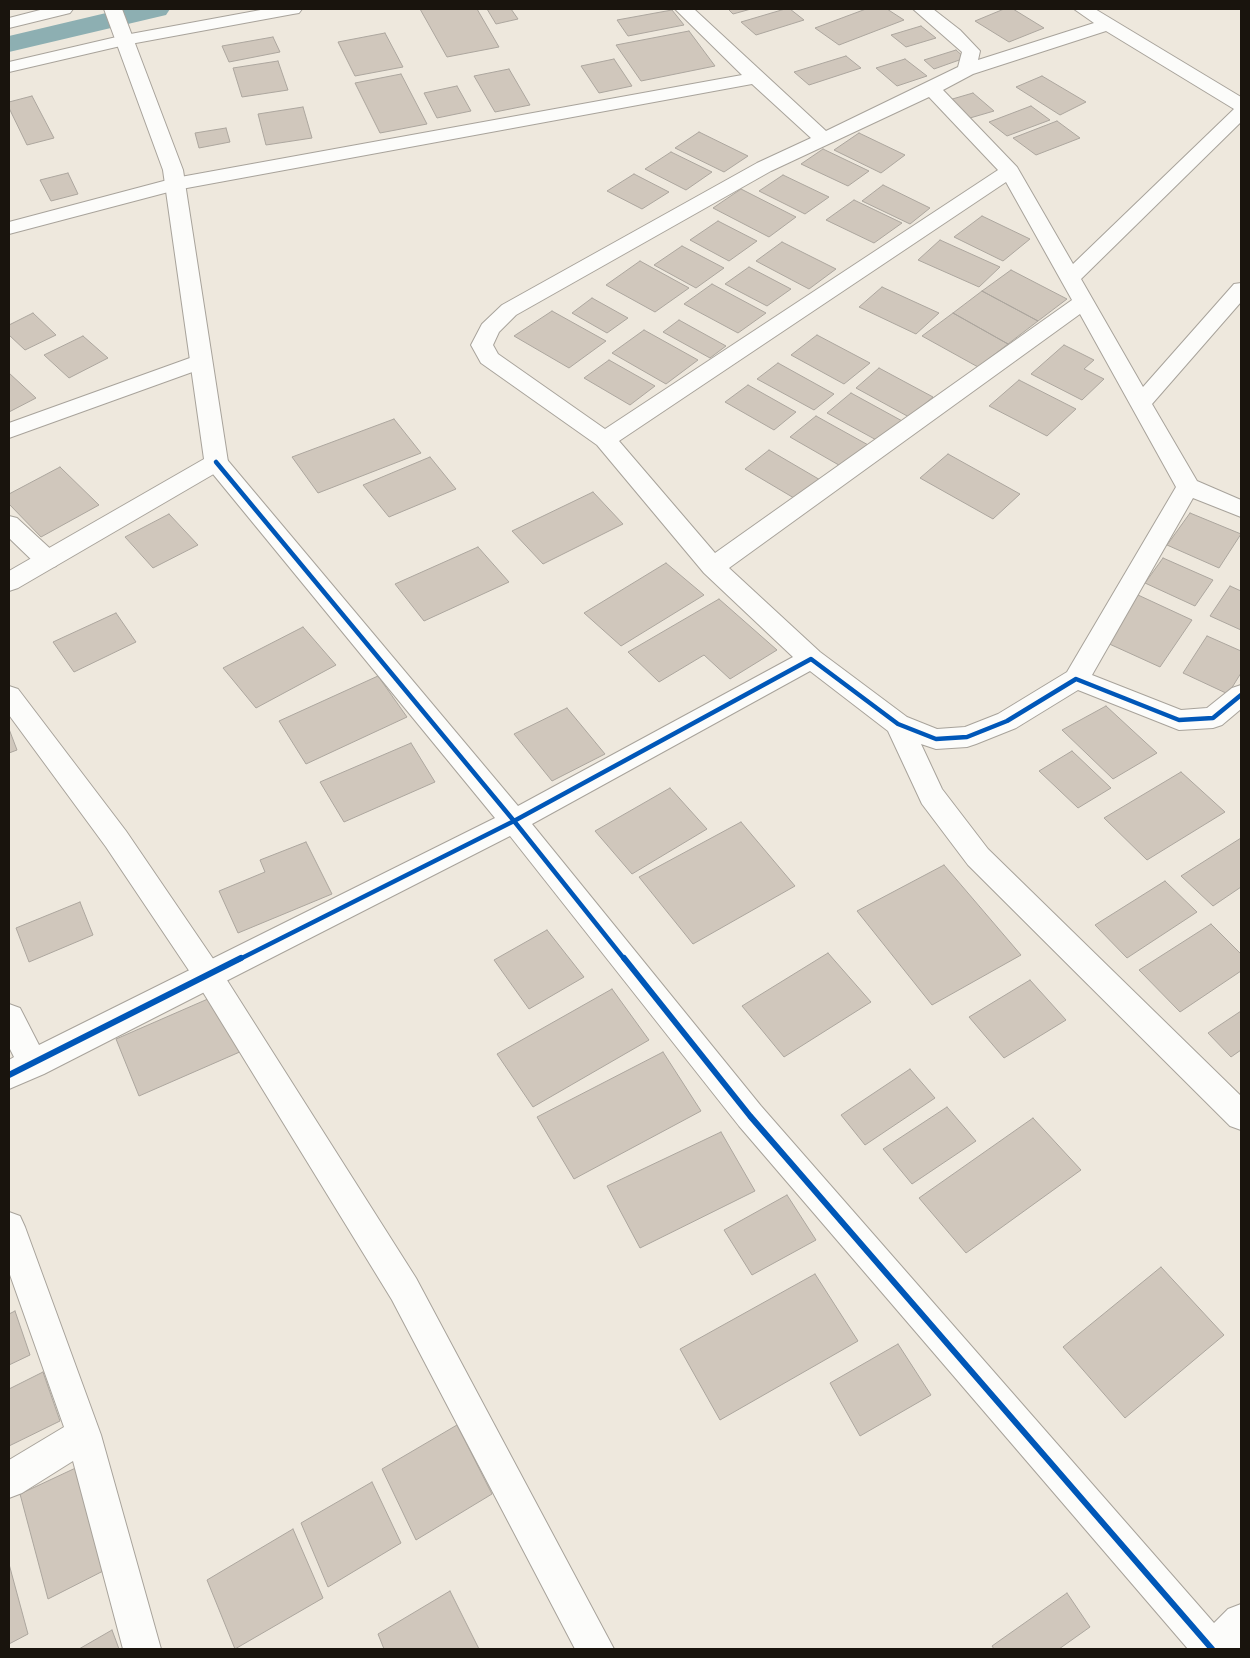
<!DOCTYPE html>
<html>
<head>
<meta charset="utf-8">
<style>
  body { margin:0 }
  #map { position:relative; width:1250px; height:1658px; overflow:hidden; background:#eee8dd; font-family:Rubik,sans-serif }
  canvas { display:block }
  .frame { position:absolute; inset:0; border:10px solid #19140d; pointer-events:none }
</style>
</head>
<body>
<div id="map">
<canvas width="1250" height="1658"></canvas>
<div class="frame"></div>
</div>
<script>
const ctx = document.querySelector('canvas').getContext('2d');
ctx.lineJoin = 'round';
const poly = rows => new Path2D(rows.map(r => 'M' + r).join(''));
function fillPath(path, color) { ctx.fillStyle = color; ctx.fill(path, 'evenodd'); }
function stroke(path, color, width, dash) { ctx.strokeStyle = color; ctx.lineWidth = width; ctx.lineCap = dash ? 'butt' : 'round'; ctx.setLineDash(dash || []); ctx.stroke(path); }
fillPath(poly([
  [123,9,170,9,166,15,9,52,9,36,123,9]
]), '#8dafb2');
const building = poly([
  [420,9,477,9,499,47,447,57,420,9],
  [487,9,511,9,518,19,496,24,487,9],
  [728,9,751,9,733,14,728,9],
  [785,9,790,9,804,20,756,35,741,22,785,9],
  [866,9,887,9,904,20,839,45,815,28,866,9],
  [1004,9,1013,9,1044,28,1009,42,975,21,1004,9],
  [672,10,684,25,628,36,617,20,672,10],
  [921,26,936,38,906,47,891,35,921,26],
  [689,31,715,66,641,81,616,45,689,31],
  [385,33,403,67,355,76,338,42,385,33],
  [273,37,280,52,229,62,222,46,273,37],
  [956,50,965,58,934,69,924,60,956,50],
  [846,56,861,68,809,85,794,72,846,56],
  [614,59,632,86,599,93,581,66,614,59],
  [905,59,927,76,897,86,876,68,905,59],
  [278,61,288,90,242,97,233,68,278,61],
  [509,69,530,105,495,112,474,76,509,69],
  [401,74,427,124,380,133,355,83,401,74],
  [1042,76,1086,102,1060,115,1016,87,1042,76],
  [457,86,471,111,437,118,424,93,457,86],
  [973,93,994,111,970,118,949,100,973,93],
  [32,96,54,138,27,145,9,108,9,102,32,96],
  [1031,106,1050,120,1007,136,989,122,1031,106],
  [303,107,312,138,266,145,258,114,303,107],
  [1057,121,1080,138,1036,155,1013,138,1057,121],
  [226,128,230,142,199,148,195,133,226,128],
  [699,132,748,156,724,172,675,148,699,132],
  [859,133,905,155,881,173,834,150,859,133],
  [823,149,869,171,848,186,801,164,823,149],
  [671,152,712,172,686,190,645,169,671,152],
  [68,173,78,194,51,201,40,180,68,173],
  [634,174,669,192,642,209,607,191,634,174],
  [783,175,829,197,805,214,759,191,783,175],
  [883,185,930,208,910,224,862,201,883,185],
  [741,189,796,217,769,237,713,208,741,189],
  [854,200,902,223,874,243,826,220,854,200],
  [982,216,1030,239,1003,261,954,237,982,216],
  [718,221,757,241,729,261,690,240,718,221],
  [940,240,1000,267,979,287,918,260,940,240],
  [782,242,836,269,809,289,756,261,782,242],
  [682,246,724,268,696,288,654,265,682,246],
  [640,261,689,288,655,312,606,285,640,261],
  [749,267,791,289,767,306,725,284,749,267],
  [1011,270,1067,299,1038,321,982,291,1011,270],
  [712,284,766,313,738,333,684,304,712,284],
  [882,287,939,313,916,334,859,307,882,287],
  [982,291,1038,321,1008,344,953,313,982,291],
  [592,298,628,318,607,333,572,313,592,298],
  [552,311,606,341,569,368,514,336,552,311],
  [33,313,56,335,25,350,9,335,9,325,33,313],
  [953,313,1008,344,978,367,922,336,953,313],
  [679,320,726,346,710,358,663,332,679,320],
  [644,330,698,360,666,384,612,353,644,330],
  [817,335,870,363,844,384,791,355,817,335],
  [83,336,108,358,69,378,44,355,83,336],
  [1064,345,1094,360,1084,369,1104,379,1082,400,1031,374,1064,345],
  [609,360,655,386,630,405,584,378,609,360],
  [778,363,834,394,814,410,757,379,778,363],
  [879,368,933,397,909,417,856,388,879,368],
  [9,373,36,398,9,412,9,373],
  [1019,380,1076,409,1047,436,989,406,1019,380],
  [748,385,796,412,774,430,725,402,748,385],
  [851,393,904,422,880,442,827,413,851,393],
  [816,416,870,446,844,468,790,437,816,416],
  [394,419,421,453,318,493,292,457,394,419],
  [769,450,822,481,799,501,745,469,769,450],
  [948,454,1020,494,993,519,920,478,948,454],
  [430,457,456,489,389,517,363,485,430,457],
  [60,467,99,505,41,537,9,504,9,494,60,467],
  [593,492,623,524,543,564,512,531,593,492],
  [1190,513,1241,534,1219,568,1167,545,1190,513],
  [169,514,198,545,153,568,125,537,169,514],
  [478,547,509,582,424,621,395,584,478,547],
  [1163,558,1213,580,1195,606,1145,583,1163,558],
  [666,563,704,595,621,646,584,613,666,563],
  [1230,586,1241,591,1241,630,1210,616,1230,586],
  [1138,595,1192,620,1160,667,1105,642,1138,595],
  [719,599,777,650,730,679,704,655,659,682,628,652,719,599],
  [116,613,136,642,74,672,53,642,116,613],
  [303,627,336,665,256,708,223,668,303,627],
  [1207,636,1241,651,1241,673,1228,694,1183,673,1207,636],
  [378,676,407,717,306,764,279,721,378,676],
  [1106,706,1157,753,1113,779,1062,730,1106,706],
  [567,708,605,754,552,781,514,734,567,708],
  [9,729,17,750,9,753,9,729],
  [411,743,435,782,344,822,320,782,411,743],
  [1072,751,1111,788,1078,808,1039,771,1072,751],
  [1181,772,1225,812,1147,860,1104,818,1181,772],
  [670,788,707,829,632,874,595,831,670,788],
  [741,822,795,886,693,944,639,877,741,822],
  [1241,838,1241,887,1213,906,1181,876,1241,838],
  [306,842,332,894,238,933,219,891,265,872,260,860,306,842],
  [944,865,1021,955,932,1005,857,911,944,865],
  [1165,881,1197,912,1127,958,1095,925,1165,881],
  [80,902,93,935,29,962,16,928,80,902],
  [1211,924,1241,954,1241,971,1180,1012,1139,970,1211,924],
  [547,930,584,977,529,1009,494,960,547,930],
  [828,953,871,1002,784,1057,742,1006,828,953],
  [1030,980,1066,1020,1004,1058,969,1017,1030,980],
  [612,989,649,1040,533,1107,497,1054,612,989],
  [217,995,242,1051,139,1096,116,1039,217,995],
  [1241,1011,1241,1050,1231,1057,1208,1033,1241,1011],
  [663,1052,701,1111,574,1179,537,1117,663,1052],
  [910,1069,935,1098,865,1145,841,1115,910,1069],
  [947,1107,976,1141,912,1184,883,1149,947,1107],
  [1033,1118,1081,1170,966,1253,919,1198,1033,1118],
  [721,1132,755,1191,640,1248,607,1186,721,1132],
  [787,1195,816,1240,752,1275,724,1230,787,1195],
  [1161,1267,1224,1335,1125,1418,1063,1347,1161,1267],
  [815,1274,858,1341,720,1420,680,1349,815,1274],
  [15,1311,30,1355,9,1365,9,1314,15,1311],
  [898,1344,931,1395,860,1436,830,1383,898,1344],
  [43,1372,60,1421,9,1446,9,1389,43,1372],
  [457,1425,492,1494,416,1540,382,1469,457,1425],
  [82,1465,113,1566,48,1599,20,1494,82,1465],
  [372,1482,401,1543,328,1587,301,1523,372,1482],
  [293,1529,323,1598,235,1649,207,1580,293,1529],
  [9,1564,28,1634,9,1644,9,1564],
  [450,1591,479,1649,384,1649,378,1634,450,1591],
  [1067,1593,1090,1627,1059,1649,994,1649,992,1646,1067,1593],
  [112,1630,119,1649,79,1649,112,1630]
]);
fillPath(building, '#d0c7bc');
stroke(building, '#aca69e', 1);
const minor = poly([
  [675,9,694,9,826,131,958,67,962,52,913,9,933,9,960,30,980,51,978,60,1094,23,1074,9,1095,9,1241,97,1241,122,1081,279,1143,387,1234,284,1241,283,1241,302,1152,404,1197,481,1241,500,1241,517,1193,498,1092,675,1181,710,1207,708,1232,688,1241,685,1241,709,1222,725,1213,728,1179,730,1078,690,1016,728,976,744,967,747,936,749,921,744,942,789,988,849,1241,1096,1241,1130,1230,1126,968,865,922,804,888,731,810,671,532,824,761,1106,1214,1623,1228,1609,1241,1604,1241,1649,1188,1649,739,1126,510,836,44,1074,9,1089,9,1060,14,1057,9,1047,9,1004,20,1008,39,1045,495,818,208,468,204,462,208,456,216,454,224,456,518,806,793,657,704,573,597,445,481,363,471,345,482,324,502,305,757,163,811,138,752,84,176,190,9,234,9,222,175,178,742,75,675,9],
  [1106,31,1234,109,1073,264,1017,167,943,90,973,74,1106,31],
  [929,97,998,170,605,429,498,354,493,345,499,332,516,315,771,171,929,97],
  [1006,182,1072,300,715,553,619,441,1006,182],
  [1080,314,1176,487,1067,672,998,714,965,727,937,729,907,717,820,652,729,568,1080,314],
  [201,354,209,356,212,361,209,366,9,438,9,423,201,354],
  [9,516,17,518,56,554,59,560,56,566,47,569,38,566,9,538,9,516],
  [9,1212,20,1216,25,1227,101,1435,161,1649,123,1649,73,1461,22,1493,9,1498,9,1460,64,1427,9,1272,9,1212]
]);
const tertiary = poly([
  [104,9,122,9,183,170,228,462,224,468,18,588,9,591,9,571,204,459,163,170,104,9],
  [9,686,18,689,126,831,218,966,416,1278,614,1649,575,1649,392,1300,198,984,106,847,9,715,9,686]
]);
const primary = poly([
  [44,9,73,9,70,13,9,28,9,18,44,9],
  [266,9,302,9,299,13,293,14,125,45,9,72,9,62,125,35,266,9]
]);
stroke(minor, '#a8a39b', 2);
stroke(tertiary, '#a8a39b', 2);
stroke(primary, '#a8a39b', 2);
fillPath(minor, '#fcfcfa');
fillPath(tertiary, '#fcfcfa');
fillPath(primary, '#fcfcfa');
stroke(poly([
  [216,462,514,821,811,659,898,724,936,739,967,737,1007,721,1076,679,1179,720,1213,718,1241,695],
  [238,960,514,821,625,960]
]), '#0057b8', 4.5);
stroke(poly([
  [624,958,750,1116,1212,1649],
  [9,1075,241,958]
]), '#0057b8', 6);
</script>
</body>
</html>
